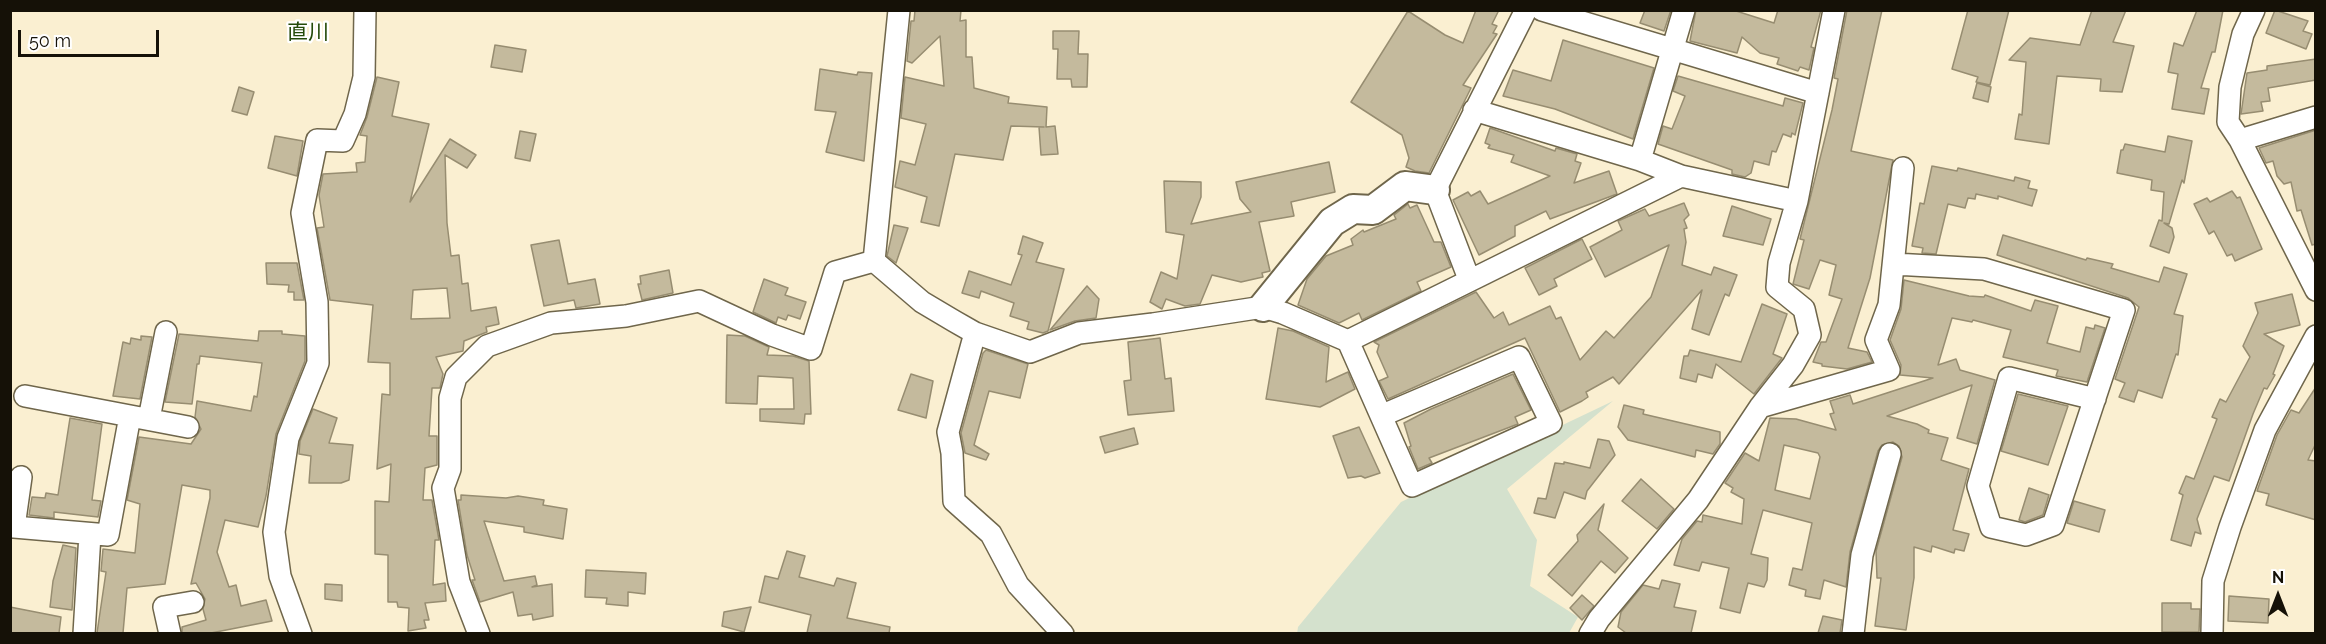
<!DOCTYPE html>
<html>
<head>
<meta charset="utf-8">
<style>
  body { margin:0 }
  #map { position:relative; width:2326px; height:644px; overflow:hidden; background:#faefd1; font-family:Raleway,sans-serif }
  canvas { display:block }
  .frame { position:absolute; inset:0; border:12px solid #151107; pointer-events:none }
  .north { position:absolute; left:2248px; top:566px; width:60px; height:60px; -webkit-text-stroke:4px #fff; paint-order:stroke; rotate:0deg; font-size:16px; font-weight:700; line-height:24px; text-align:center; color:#151107 }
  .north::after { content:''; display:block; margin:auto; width:21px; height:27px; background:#151107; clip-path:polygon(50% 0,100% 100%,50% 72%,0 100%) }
  .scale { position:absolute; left:18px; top:30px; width:141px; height:27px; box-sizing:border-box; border:3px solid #151107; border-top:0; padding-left:8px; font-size:18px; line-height:21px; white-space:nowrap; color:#151107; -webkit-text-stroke:4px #fff; paint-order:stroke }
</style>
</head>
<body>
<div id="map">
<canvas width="2326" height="644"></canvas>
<div class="frame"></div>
<div class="north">N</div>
<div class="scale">50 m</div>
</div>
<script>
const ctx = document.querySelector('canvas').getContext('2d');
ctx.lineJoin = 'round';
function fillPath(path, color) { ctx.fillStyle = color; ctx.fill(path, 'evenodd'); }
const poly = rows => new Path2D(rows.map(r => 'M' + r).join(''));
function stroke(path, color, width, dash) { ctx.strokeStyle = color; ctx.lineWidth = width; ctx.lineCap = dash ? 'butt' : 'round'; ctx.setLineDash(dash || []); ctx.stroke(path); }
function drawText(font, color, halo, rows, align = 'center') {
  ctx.font = font + ' Raleway,"Noto Sans JP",sans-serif'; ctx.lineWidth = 4.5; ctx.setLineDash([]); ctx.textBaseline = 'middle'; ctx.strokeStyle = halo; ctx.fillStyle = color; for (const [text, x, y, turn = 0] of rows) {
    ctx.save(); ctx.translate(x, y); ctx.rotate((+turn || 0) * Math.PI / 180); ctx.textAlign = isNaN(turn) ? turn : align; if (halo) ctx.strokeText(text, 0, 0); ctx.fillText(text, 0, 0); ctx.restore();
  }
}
fillPath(poly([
  [1613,401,1507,489,1537,540,1530,586,1578,617,1569,633,1297,634,1298,627,1401,502]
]), '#d4e1cd');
const building = poly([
  [915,10,961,10,960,21,966,20,966,57,972,57,974,88,1009,97,1008,103,1047,107,1046,127,1055,126,1058,154,1041,155,1039,127,1044,127,1011,126,1003,160,955,154,939,226,921,222,927,197,895,187,900,161,915,165,926,124,901,118,905,77,944,86,940,36,912,63,907,61,911,21,914,21,915,10],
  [1476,10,1499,10,1492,24,1497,26,1493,33,1497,34,1463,85,1471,88,1429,173,1415,171,1406,167,1409,158,1402,135,1351,102,1408,11,1445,35,1463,43,1476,10],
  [1645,10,1671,10,1664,31,1640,23,1645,10],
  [1696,10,1733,10,1774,23,1778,10,1821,10,1811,47,1814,48,1809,70,1800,67,1798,71,1777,64,1779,58,1760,53,1742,37,1737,53,1690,41,1696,10],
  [1847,10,1882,10,1851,151,1893,160,1870,278,1848,348,1867,352,1872,362,1847,369,1822,366,1822,364,1813,362,1821,342,1826,342,1842,299,1829,295,1836,265,1820,260,1809,289,1793,284,1804,240,1800,239,1832,110,1838,79,1834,78,1847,10],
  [1968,10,2009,10,1990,85,1976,82,1978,77,1952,69,1968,10],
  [2092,10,2126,10,2113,42,2134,46,2122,92,2100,91,2101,79,2057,76,2049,144,2015,139,2019,114,2022,115,2026,62,2009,60,2030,38,2080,45,2092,10],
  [2197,10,2223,10,2215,52,2212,52,2201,88,2209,89,2204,114,2172,109,2178,74,2168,72,2174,43,2183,46,2197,10],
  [2275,10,2308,21,2303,31,2312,34,2306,49,2266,33,2275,10],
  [1053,31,1079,31,1078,54,1088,54,1087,87,1072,87,1071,79,1057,79,1058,49,1053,49,1053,31],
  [1563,40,1654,68,1633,139,1555,109,1503,96,1513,70,1551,81,1563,40],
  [495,45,526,50,522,72,491,67,495,45],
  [2316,59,2316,80,2268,88,2270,101,2261,102,2263,111,2241,114,2247,73,2267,70,2267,66,2316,59],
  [820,69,857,75,858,72,872,73,864,161,826,152,836,112,815,110,820,69],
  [1678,76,1783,106,1785,98,1803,103,1795,135,1792,133,1791,137,1783,134,1776,152,1772,151,1769,165,1754,161,1751,173,1745,177,1732,174,1732,170,1658,144,1663,126,1672,129,1685,96,1673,91,1678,76],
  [377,77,399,82,392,116,429,124,410,202,450,139,476,155,467,168,445,155,447,223,451,256,459,255,462,284,468,283,471,311,496,307,499,324,486,327,487,332,464,341,463,351,436,357,443,374,440,388,432,388,429,436,437,436,437,465,425,468,423,500,432,500,439,540,435,540,433,585,445,583,446,601,425,603,429,620,424,620,426,628,408,631,409,608,398,607,397,602,388,602,388,555,375,554,375,501,389,502,391,464,377,469,382,394,390,395,390,363,368,362,373,305,330,300,317,228,324,227,319,195,323,174,357,172,356,163,365,162,367,136,360,135,367,117,377,77],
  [447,288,450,318,411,319,413,290,447,288],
  [1977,83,1991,87,1988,102,1973,98,1977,83],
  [239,87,254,92,247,115,232,111,239,87],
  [1490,128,1555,151,1556,148,1577,154,1575,161,1581,163,1574,183,1609,171,1617,194,1550,219,1546,211,1515,226,1515,236,1479,255,1453,200,1468,192,1471,196,1480,191,1488,204,1550,176,1511,162,1514,155,1488,148,1490,145,1485,143,1490,128],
  [2316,130,2316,244,2312,245,2301,210,2297,211,2291,182,2284,184,2277,176,2273,161,2266,163,2259,148,2316,130],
  [520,131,536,134,530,161,515,158,520,131],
  [275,136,303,141,297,176,268,168,275,136],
  [2168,136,2192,141,2184,183,2182,180,2169,224,2164,223,2172,228,2174,237,2169,253,2150,246,2159,220,2162,221,2164,192,2151,190,2152,180,2117,173,2121,150,2123,150,2125,144,2165,152,2168,136],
  [1329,162,1335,192,1291,202,1294,216,1259,222,1270,271,1262,273,1263,277,1241,282,1212,275,1200,304,1185,306,1166,299,1162,309,1150,302,1161,272,1177,279,1184,235,1166,232,1164,181,1201,182,1201,197,1191,224,1251,212,1240,199,1236,182,1329,162],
  [1932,166,1957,171,1958,168,2014,181,2015,177,2030,181,2028,188,2037,190,2032,206,1998,196,1998,199,1976,194,1975,199,1968,198,1965,208,1948,204,1936,254,1922,253,1923,248,1912,246,1920,203,1924,204,1932,166],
  [2232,191,2237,198,2240,197,2262,249,2235,261,2232,254,2227,256,2214,231,2209,234,2194,204,2207,198,2210,202,2232,191],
  [1684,203,1689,215,1684,220,1687,228,1684,229,1686,242,1682,265,1711,275,1714,267,1737,275,1729,296,1725,294,1709,335,1692,329,1702,290,1619,384,1613,377,1586,392,1588,397,1582,401,1560,412,1525,338,1388,399,1379,381,1388,377,1377,352,1379,345,1374,342,1476,292,1494,318,1503,312,1509,325,1550,306,1556,319,1561,317,1580,360,1606,331,1614,338,1651,297,1669,245,1605,277,1590,247,1622,230,1618,221,1645,209,1649,216,1684,203],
  [1408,204,1410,208,1417,205,1434,242,1441,242,1451,267,1417,282,1421,291,1362,320,1359,313,1339,323,1298,305,1307,279,1326,256,1353,245,1351,239,1363,230,1364,232,1396,219,1394,215,1408,204],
  [1732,206,1771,219,1763,245,1723,236,1732,206],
  [894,225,908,228,896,263,887,256,894,225],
  [2003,235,2086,260,2087,258,2113,264,2111,268,2159,282,2164,267,2187,274,2174,314,2183,316,2178,355,2176,354,2162,398,2138,390,2134,402,2119,397,2125,383,2115,379,2139,307,2128,298,1997,255,2003,235],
  [1023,236,1043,243,1036,262,1064,269,1048,331,1043,333,1027,329,1029,322,1010,316,1014,303,981,291,979,298,962,293,969,271,1011,285,1022,255,1018,254,1023,236],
  [1582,239,1592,259,1554,279,1557,286,1539,295,1525,268,1582,239],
  [559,240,568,284,595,279,600,304,576,308,574,300,544,306,531,245,559,240],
  [266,263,297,263,304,300,294,300,294,292,288,292,289,285,267,284,266,263],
  [669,270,673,293,642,300,638,284,641,284,640,276,669,270],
  [764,279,788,288,785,295,806,302,800,319,788,315,786,320,778,317,776,323,753,312,764,279],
  [1904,280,1969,296,1984,297,1985,295,2031,311,2035,300,2058,306,2047,343,2080,352,2086,327,2094,329,2095,325,2105,328,2087,382,2056,376,2058,370,2003,357,2011,330,1973,320,1972,322,1952,318,1938,365,1956,359,1960,370,1995,380,1977,444,1957,438,1972,385,1887,416,1917,424,1929,430,1928,433,1948,438,1941,460,1969,469,1953,530,1969,534,1964,551,1955,549,1954,553,1932,546,1931,552,1914,547,1914,578,1906,630,1875,626,1881,578,1877,578,1876,551,1902,457,1899,446,1893,442,1882,445,1878,451,1850,552,1846,587,1824,580,1820,599,1805,596,1806,590,1789,585,1793,568,1802,570,1812,523,1763,510,1751,554,1768,558,1767,580,1764,587,1748,583,1740,613,1720,608,1729,568,1702,562,1699,571,1674,565,1682,539,1697,521,1702,522,1703,515,1742,524,1744,499,1731,492,1733,488,1725,483,1745,453,1759,461,1770,418,1796,419,1836,430,1830,414,1834,413,1830,401,1850,395,1853,404,1933,378,1900,375,1901,365,1890,340,1901,309,1904,280],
  [1784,445,1818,453,1820,457,1810,499,1775,490,1784,445],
  [1087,286,1099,299,1096,318,1075,321,1050,330,1087,286],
  [2292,294,2300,325,2264,334,2284,346,2273,374,2275,375,2267,389,2264,388,2253,414,2229,481,2214,476,2197,519,2201,534,2195,532,2191,546,2171,540,2183,495,2179,493,2186,476,2194,479,2217,419,2212,417,2220,399,2226,402,2250,357,2243,346,2258,313,2255,303,2292,294],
  [1762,304,1787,314,1773,354,1782,358,1754,394,1716,364,1712,378,1698,374,1696,382,1680,378,1684,356,1688,356,1690,350,1741,362,1762,304],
  [1278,328,1293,331,1329,347,1326,382,1348,372,1355,389,1320,407,1266,399,1278,328],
  [259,331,282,331,282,334,305,336,305,361,276,434,266,496,258,527,225,520,217,552,229,587,236,585,241,606,266,600,272,621,211,633,182,633,182,627,206,620,203,609,205,599,196,583,191,584,210,498,210,490,182,485,165,584,127,588,123,633,97,633,106,572,101,571,103,549,135,553,140,504,127,500,139,437,191,444,201,429,195,417,197,401,251,411,254,396,257,397,262,363,200,356,199,364,197,364,192,404,165,402,179,334,258,341,259,331],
  [727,335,745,336,769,347,767,355,793,356,809,361,811,414,805,414,804,424,760,421,760,409,794,409,793,378,758,376,757,404,726,403,727,335],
  [141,336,152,337,140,399,113,396,123,342,130,344,131,338,141,340,141,336],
  [1160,338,1165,379,1171,378,1174,411,1128,415,1124,381,1131,380,1128,342,1160,338],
  [986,350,1028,364,1020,398,989,391,974,445,989,454,986,460,965,453,961,433,983,353,986,350],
  [911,374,933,381,926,418,898,410,911,374],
  [1513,374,1531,410,1515,417,1518,424,1429,458,1432,463,1418,469,1409,447,1411,446,1404,423,1431,409,1513,374],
  [2316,387,2316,443,2308,460,2316,461,2316,520,2266,505,2269,494,2257,491,2277,435,2291,410,2299,413,2316,387],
  [2018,394,2068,406,2048,465,2001,451,2018,394],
  [1624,405,1644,410,1643,414,1720,432,1720,444,1713,454,1696,450,1695,457,1628,440,1618,427,1624,405],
  [313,409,337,418,329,443,353,445,349,480,341,483,309,483,311,456,299,454,300,441,313,409],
  [70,418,102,424,92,500,101,501,98,517,54,512,54,518,29,515,32,497,45,498,46,493,58,495,70,418],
  [1359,427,1380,473,1365,478,1361,476,1348,478,1333,436,1359,427],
  [1134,428,1138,444,1105,453,1100,437,1134,428],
  [1598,439,1609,441,1615,455,1587,491,1585,499,1564,492,1555,518,1534,513,1538,498,1546,499,1555,463,1564,464,1564,462,1590,468,1598,439],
  [1641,479,1674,509,1657,529,1622,501,1641,479],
  [2029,488,2049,495,2043,515,2025,522,2019,520,2029,488],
  [461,495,506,498,518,496,544,500,543,505,567,509,563,539,524,532,524,527,484,521,504,581,535,576,537,585,532,587,552,584,553,616,533,620,532,614,518,616,513,592,480,602,472,580,475,580,467,555,458,500,461,500,461,495],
  [2074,501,2105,510,2099,532,2067,523,2074,501],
  [1604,504,1598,530,1628,558,1615,573,1601,561,1572,596,1548,575,1578,541,1577,535,1604,504],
  [63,545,76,548,72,610,50,607,53,581,63,545],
  [787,551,805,556,799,577,834,586,837,578,856,583,847,618,890,627,889,633,807,633,811,615,759,602,765,576,778,579,787,551],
  [586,570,646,573,645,594,628,592,628,606,606,604,607,598,585,597,586,570],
  [1662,580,1680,584,1674,607,1696,611,1691,633,1626,633,1618,627,1621,612,1643,585,1659,589,1662,580],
  [325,584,342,585,342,601,325,599,325,584],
  [1582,595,1594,606,1582,620,1570,608,1582,595],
  [2229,596,2269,599,2268,623,2228,621,2229,596],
  [2162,603,2191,603,2191,609,2200,609,2199,632,2162,632,2162,603],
  [10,607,61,617,59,633,10,633,10,607],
  [751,607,744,632,722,626,724,612,751,607],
  [1823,616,1842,620,1840,633,1818,633,1823,616]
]);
fillPath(building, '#c4ba9d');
stroke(building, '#978d71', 1.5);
const street = poly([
  [1542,10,1818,93],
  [2254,10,2243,34,2230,87,2228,122,2240,140,2316,290],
  [1474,110,1640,160,1681,176,1797,201],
  [2240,140,2316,117],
  [1640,160,1684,10],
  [874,261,922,302,954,321,975,333,1030,352,1079,333,1153,324,1263,307,1283,313,1348,341,1681,176],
  [874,261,899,10],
  [1894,264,1984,269,2124,310,2053,525,2026,535,1991,527,1978,486,2009,378,2095,399],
  [1469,279,1435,190,1526,10],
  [975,333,948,432,952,453,954,501,991,534,1018,585,1063,634],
  [1348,341,1412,486,1551,423,1519,357,1383,415],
  [25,396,188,427],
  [1760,407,1889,370,1876,340,1889,305,1903,168],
  [149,419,166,332],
  [21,477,14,527,108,535,130,416],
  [84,634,90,534],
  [170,634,164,607,193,602],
  [301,634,280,576,274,532,288,438,318,363,317,302,302,213,317,140,343,141,355,114,364,77,365,10],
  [479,634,459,582,443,488,450,469,450,398,456,377,487,346,551,323,626,316,699,301,772,335,811,349,835,272,874,261],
  [1590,634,1599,619,1698,500,1760,407,1793,365,1810,335,1804,309,1777,287,1779,263,1797,201,1834,10],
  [1853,634,1862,555,1890,454],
  [2212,634,2213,581,2230,527,2265,430,2316,336]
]);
const secondary = poly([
  [1263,307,1332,222,1353,209,1373,210,1405,186,1435,190]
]);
stroke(street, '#6f664b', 24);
stroke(secondary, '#6f664b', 32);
stroke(street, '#fff', 21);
stroke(secondary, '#fff', 28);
drawText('21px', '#244a09', '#fff', [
  ["直川",308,33]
]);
</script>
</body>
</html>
